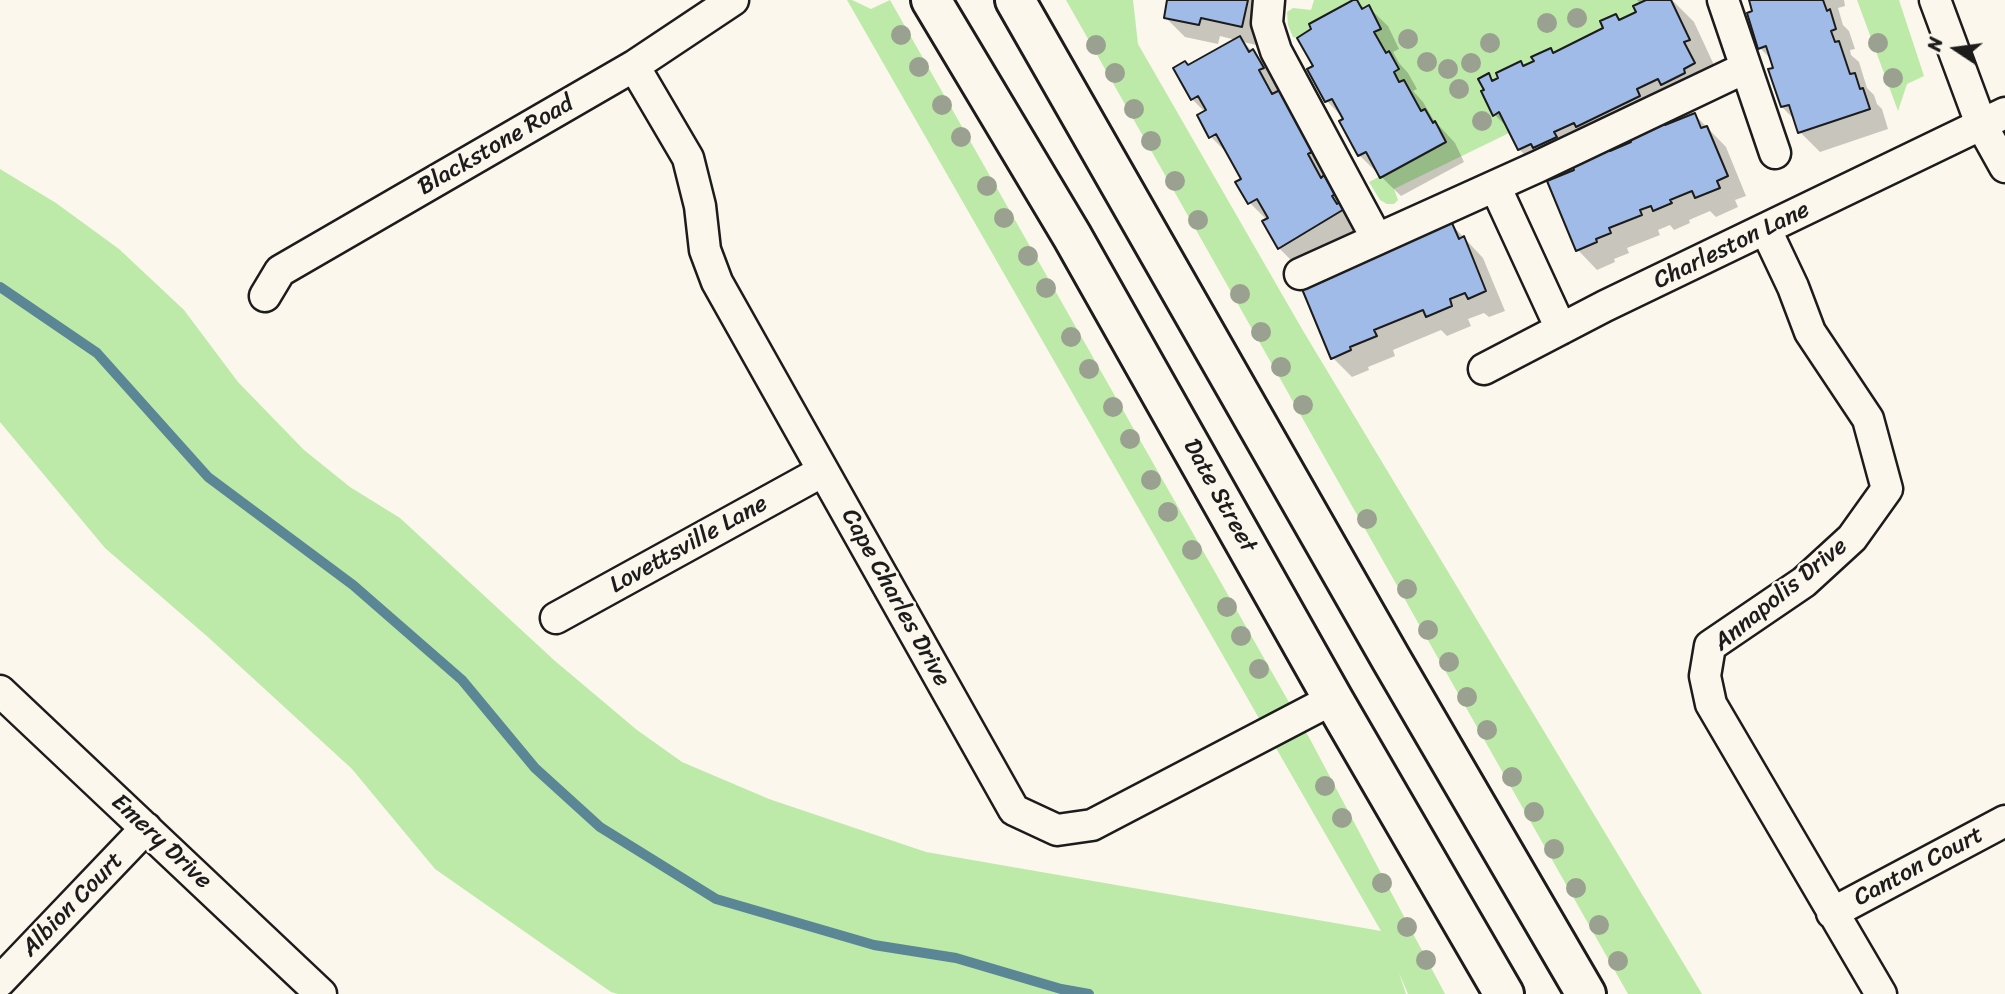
<!DOCTYPE html>
<html>
<head>
<meta charset="utf-8">
<style>
  body { margin:0 }
  #map { position:relative; width:2005px; height:994px; overflow:hidden; background:#fbf7ec; font-family:Sriracha,sans-serif }
  canvas { display:block }
  .north { position:absolute; left:1921px; top:14px; width:70px; height:70px; -webkit-text-stroke:5px #fbf7ec; paint-order:stroke; rotate:283deg; font-size:19px; font-weight:700; line-height:28px; text-align:center; color:#1c1c1c }
  .north::after { content:''; display:block; margin:auto; width:24px; height:32px; background:#1c1c1c; clip-path:polygon(50% 0,100% 100%,50% 72%,0 100%) }
</style>
</head>
<body>
<div id="map">
<canvas width="2005" height="994"></canvas>
<div class="north">N</div>
</div>
<script>
const ctx = document.querySelector('canvas').getContext('2d');
ctx.lineJoin = 'round';
function fillPath(path, color) { ctx.fillStyle = color; ctx.fill(path, 'evenodd'); }
const poly = rows => new Path2D(rows.map(r => 'M' + r).join(''));
function stroke(path, color, width, dash) { ctx.strokeStyle = color; ctx.lineWidth = width; ctx.lineCap = dash ? 'butt' : 'round'; ctx.setLineDash(dash || []); ctx.stroke(path); }
function drawText(font, color, halo, rows, align = 'center') {
  ctx.font = font + ' Sriracha,sans-serif'; ctx.lineWidth = 5; ctx.setLineDash([]); ctx.textBaseline = 'middle'; ctx.strokeStyle = halo; ctx.fillStyle = color; for (const [text, x, y, turn = 0] of rows) {
    ctx.save(); ctx.translate(x, y); ctx.rotate((+turn || 0) * Math.PI / 180); ctx.textAlign = isNaN(turn) ? turn : align; if (halo) ctx.strokeText(text, 0, 0); ctx.fillText(text, 0, 0); ctx.restore();
  }
}
fillPath(poly([
  [847,0,852,0,871,9,890,0,1311,741,1445,994,1408,994,1399,973,1406,994,618,994,611,992,435,869,352,769,209,638,105,548,0,422,0,169,56,203,119,249,184,310,238,382,304,450,350,487,400,518,555,661,637,730,682,762,769,799,926,852,1381,931],
  [1066,0,1133,0,1138,44,1302,329,1702,994,1628,994],
  [1314,0,1353,0,1309,24,1311,29,1297,38,1293,37,1288,25,1287,12,1293,8,1311,10],
  [1357,0,1646,0,1636,12,1619,20,1616,14,1600,21,1603,28,1553,53,1550,48,1532,56,1534,61,1523,66,1520,61,1496,73,1498,78,1492,81,1488,74,1478,78,1484,90,1481,92,1493,115,1499,112,1509,133,1394,189,1398,200,1394,204,1387,204,1380,200,1369,182,1446,141,1436,122,1433,123,1425,109,1421,111,1404,80,1399,82,1394,72,1389,51,1386,53,1374,32,1381,28,1369,5,1362,9],
  [1857,0,1899,0,1924,76,1907,84,1898,111]
]), '#bdeaa8');
fillPath(poly([
  [1169,0,1274,0,1261,46,1243,42,1278,77,1367,229,1304,273,1279,248,1267,220,1250,203,1238,182,1243,180,1230,156,1211,137,1206,113,1192,99,1188,66,1236,40,1220,36,1218,44,1185,37,1165,17],
  [1356,0,1365,9,1368,7,1388,26,1399,49,1393,52,1399,63,1408,73,1417,89,1413,91,1423,102,1433,119,1455,143,1464,162,1401,196,1359,155,1345,120,1327,101,1315,67],
  [1637,0,1672,0,1694,22,1714,65,1708,68,1719,89,1662,122,1667,127,1695,115,1726,147,1746,196,1735,200,1738,207,1716,217,1710,211,1689,220,1690,223,1674,230,1670,225,1658,230,1660,235,1627,248,1629,253,1614,259,1615,262,1597,270,1578,250,1577,171,1575,166,1560,173,1556,169,1544,174,1519,149,1510,130,1494,114,1488,76,1494,82,1520,63,1525,67,1550,50,1554,54,1605,29,1616,16,1621,21,1638,13,1641,4],
  [1631,137,1633,143,1611,152,1608,149],
  [1750,0,1844,0,1845,6,1838,8,1843,25,1849,31,1855,49,1850,50,1851,55,1859,62,1867,88,1874,95,1877,104,1882,109,1888,129,1820,152,1800,132,1796,121,1782,107,1772,60,1760,48],
  [1452,225,1483,258,1505,311,1489,317,1484,313,1468,319,1471,326,1447,336,1441,330,1393,350,1395,356,1368,367,1369,370,1352,377,1333,358,1425,236]
]), '#0003');
stroke(poly([
  [0,287,97,353,208,477,353,585,462,680,535,768,600,827,716,899,874,945,956,958,1061,989,1089,994]
]), '#5a8695', 10);
const building = poly([
  [1167,0,1248,0,1242,27,1201,18,1199,25,1164,18,1167,0],
  [1353,0,1357,0,1362,9,1369,5,1381,29,1374,32,1386,53,1389,51,1399,69,1394,72,1399,82,1404,80,1421,111,1425,109,1433,123,1435,121,1446,142,1380,178,1366,152,1358,156,1339,121,1343,119,1332,99,1325,102,1307,69,1313,66,1297,38,1311,29,1309,24,1353,0],
  [1646,0,1671,0,1690,40,1684,42,1695,63,1684,69,1685,73,1661,85,1658,79,1637,89,1640,96,1576,127,1574,123,1554,132,1557,137,1533,148,1531,144,1518,150,1499,112,1493,116,1481,91,1484,90,1478,79,1489,73,1492,81,1498,78,1496,73,1521,61,1523,66,1534,61,1531,57,1551,48,1553,53,1603,28,1600,21,1616,14,1619,20,1636,12,1633,6,1646,0],
  [1749,0,1823,0,1827,11,1830,9,1836,29,1831,31,1835,42,1839,41,1850,74,1855,73,1860,89,1863,88,1870,109,1798,133,1789,105,1781,107,1768,69,1773,68,1766,46,1758,49,1747,13,1752,11,1749,0],
  [1240,36,1249,52,1253,49,1264,68,1259,70,1272,94,1280,90,1314,151,1308,154,1321,178,1324,175,1335,194,1332,196,1337,204,1342,201,1346,208,1278,249,1262,221,1268,218,1257,199,1248,204,1235,182,1241,179,1216,134,1209,138,1197,115,1206,110,1198,96,1191,100,1173,68,1185,61,1188,65,1240,36],
  [1695,113,1701,128,1707,126,1728,176,1717,181,1720,188,1695,198,1692,191,1670,200,1672,203,1653,211,1651,206,1640,210,1642,215,1609,228,1611,233,1596,239,1597,242,1576,251,1547,181,1574,170,1571,162,1608,147,1610,151,1631,142,1628,134,1663,120,1665,125,1695,113],
  [1452,223,1459,239,1464,236,1486,291,1468,299,1465,293,1450,299,1452,306,1426,317,1423,310,1374,330,1377,336,1350,347,1351,350,1331,359,1302,289,1331,277,1328,270,1420,229,1422,235,1452,223]
]);
fillPath(building, '#a0bbe8');
stroke(building, '#1c1c1c', 2);
const minor = poly([
  [1269,0,1267,23,1276,51,1377,239],
  [1723,0,1775,153],
  [1935,0,1981,124,2005,167],
  [634,66,688,158,700,206,705,250,717,282,1014,810,1057,830,1092,825,1333,699],
  [1495,186,1561,329],
  [1766,230,1793,287,1810,332,1868,419,1887,489,1852,538,1804,582,1710,646,1705,676,1711,704,1881,994],
  [1300,274,1537,167,1745,68],
  [265,296,280,271,634,66,733,0],
  [1484,369,1605,306,2005,113],
  [556,618,823,471],
  [0,691,321,994],
  [1832,913,2005,821],
  [0,981,146,828]
]);
const major = poly([
  [931,0,1072,236,1333,699,1504,994],
  [1015,0,1391,659,1586,994]
]);
stroke(minor, '#1c1c1c', 35);
stroke(major, '#1c1c1c', 44);
stroke(minor, '#fbf7ec', 30);
stroke(major, '#fbf7ec', 38);
ctx.fillStyle = '#9ba191';
for (const [x, y] of [
  [1577,18],
  [1547,23],
  [901,35],
  [1408,39],
  [1490,43],
  [1878,43],
  [1096,45],
  [1427,62],
  [1471,63],
  [919,67],
  [1448,69],
  [1115,73],
  [1893,78],
  [1459,89],
  [942,105],
  [1134,109],
  [1482,121],
  [961,137],
  [1151,141],
  [1175,181],
  [987,186],
  [1004,218],
  [1198,220],
  [1028,256],
  [1046,288],
  [1240,294],
  [1261,332],
  [1071,337],
  [1281,367],
  [1089,369],
  [1303,405],
  [1113,407],
  [1130,439],
  [1151,480],
  [1168,512],
  [1367,519],
  [1192,550],
  [1407,589],
  [1227,607],
  [1428,630],
  [1241,636],
  [1449,662],
  [1259,669],
  [1467,697],
  [1487,730],
  [1512,777],
  [1325,786],
  [1534,812],
  [1342,818],
  [1554,849],
  [1382,883],
  [1576,888],
  [1599,925],
  [1407,927],
  [1426,960],
  [1618,961]
]) { ctx.beginPath(); ctx.arc(x, y, 10, 0, 2 * Math.PI); ctx.fill(); }
drawText('24px', '#1c1c1c', '#fbf7ec', [
  ["Blackstone Road",496,146,-30],
  ["Charleston Lane",1732,246,-26],
  ["Date Street",1219,496,61],
  ["Lovettsville Lane",689,545,-29],
  ["Annapolis Drive",1781,595,-39],
  ["Cape Charles Drive",895,598,61],
  ["Emery Drive",161,842,43],
  ["Canton Court",1919,867,-28],
  ["Albion Court",73,905,-46]
]);
</script>
</body>
</html>
